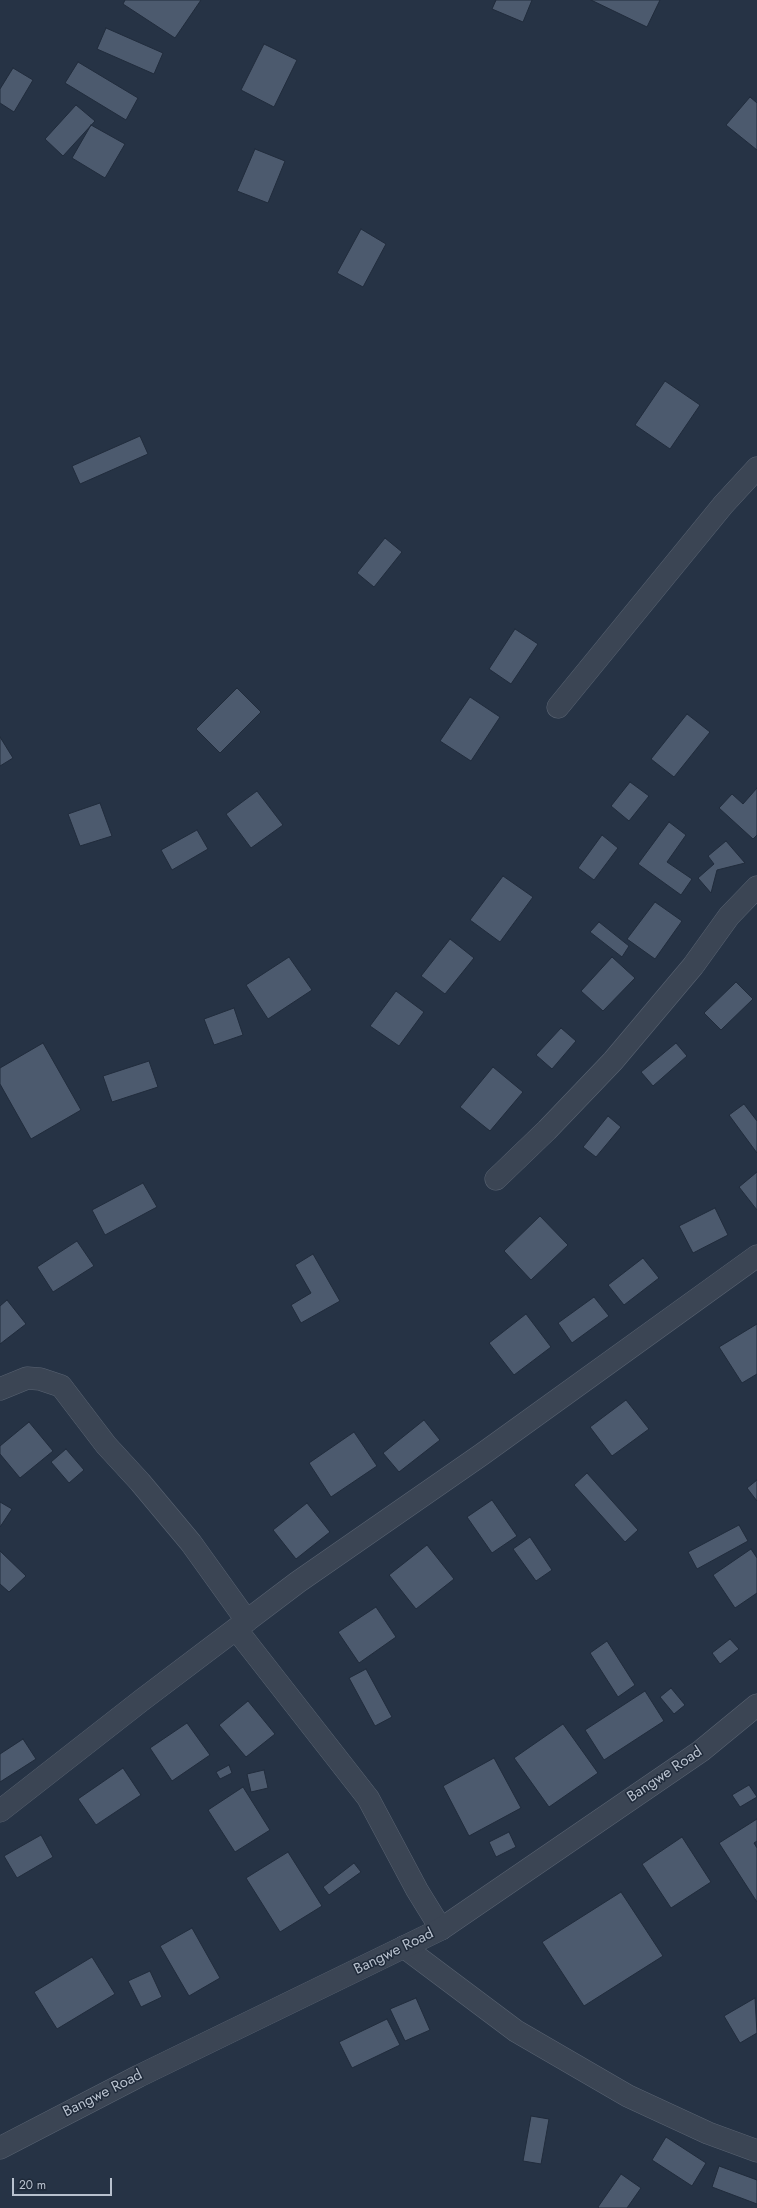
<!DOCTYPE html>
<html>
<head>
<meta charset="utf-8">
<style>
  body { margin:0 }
  #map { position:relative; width:757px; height:2208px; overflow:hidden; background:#263345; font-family:Jost,sans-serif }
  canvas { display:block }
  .scale { position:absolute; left:12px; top:2178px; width:100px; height:18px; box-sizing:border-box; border:2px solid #b8c1ce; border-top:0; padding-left:5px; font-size:12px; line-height:14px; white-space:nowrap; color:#b8c1ce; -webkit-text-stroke:3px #1f2a3a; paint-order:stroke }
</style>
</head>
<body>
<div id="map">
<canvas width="757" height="2208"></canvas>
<div class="scale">20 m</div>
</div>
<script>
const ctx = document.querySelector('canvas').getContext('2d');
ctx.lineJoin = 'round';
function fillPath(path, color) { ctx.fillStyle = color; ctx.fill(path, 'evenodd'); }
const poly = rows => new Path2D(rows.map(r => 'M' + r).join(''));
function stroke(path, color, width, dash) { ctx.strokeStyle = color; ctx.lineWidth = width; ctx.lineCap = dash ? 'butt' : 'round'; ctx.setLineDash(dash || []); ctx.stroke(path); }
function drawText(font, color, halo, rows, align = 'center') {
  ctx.font = font + ' Jost,sans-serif'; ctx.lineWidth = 3; ctx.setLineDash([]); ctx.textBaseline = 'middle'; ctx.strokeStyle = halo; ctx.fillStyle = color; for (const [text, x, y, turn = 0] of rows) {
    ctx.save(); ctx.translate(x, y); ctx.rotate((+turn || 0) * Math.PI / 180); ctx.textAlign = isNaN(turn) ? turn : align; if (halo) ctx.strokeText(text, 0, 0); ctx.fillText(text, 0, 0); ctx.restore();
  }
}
const building = poly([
  [125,0,201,0,175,38,123,4,125,0],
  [496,0,532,0,523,22,492,9,496,0],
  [591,0,660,0,647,27,591,0],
  [106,28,163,53,154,74,97,49,106,28],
  [264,44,297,60,274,107,241,90,264,44],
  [78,62,138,98,126,120,65,83,78,62],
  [13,68,33,80,14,112,0,103,0,89,13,68],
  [750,97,757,103,757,150,726,125,750,97],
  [76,105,95,121,63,156,45,139,76,105],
  [91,125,125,144,105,178,72,158,91,125],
  [255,149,285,161,268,203,237,191,255,149],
  [361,229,386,244,363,287,337,273,361,229],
  [665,381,700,405,670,449,635,425,665,381],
  [140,436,148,454,80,484,72,466,140,436],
  [385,538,402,552,374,587,357,573,385,538],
  [515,629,538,644,511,684,489,669,515,629],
  [237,688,261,712,220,753,196,729,237,688],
  [470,697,500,717,471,761,440,741,470,697],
  [687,714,710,732,674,777,651,759,687,714],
  [0,737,13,758,0,766,0,737],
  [630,782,649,796,629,821,611,806,630,782],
  [757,788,757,835,753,839,719,808,732,794,743,804,757,788],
  [257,791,283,825,251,848,226,814,257,791],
  [100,803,112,836,80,846,68,814,100,803],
  [669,822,686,835,667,862,692,879,681,895,638,864,669,822],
  [197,830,208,849,172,870,161,850,197,830],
  [602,835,618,848,594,880,578,868,602,835],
  [726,841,745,863,717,870,711,893,698,878,714,864,708,856,726,841],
  [503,876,533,897,500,942,470,920,503,876],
  [655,902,682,921,655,959,627,939,655,902],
  [599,922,629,946,622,957,590,932,599,922],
  [450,939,474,958,445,994,421,976,450,939],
  [289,957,312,990,268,1019,246,985,289,957],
  [612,957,635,978,603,1011,581,991,612,957],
  [736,982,753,999,721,1030,704,1013,736,982],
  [396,991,424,1012,399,1046,370,1026,396,991],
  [234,1008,243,1035,214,1045,204,1019,234,1008],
  [561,1028,576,1041,552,1069,536,1055,561,1028],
  [43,1043,81,1110,31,1139,0,1084,0,1068,43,1043],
  [676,1043,687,1056,653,1086,641,1072,676,1043],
  [149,1061,158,1087,112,1102,103,1076,149,1061],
  [493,1067,523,1092,490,1131,460,1107,493,1067],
  [744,1104,757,1121,757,1153,729,1115,744,1104],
  [608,1116,621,1127,596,1157,583,1147,608,1116],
  [757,1172,757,1210,739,1187,757,1172],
  [143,1183,157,1207,105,1235,92,1210,143,1183],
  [715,1208,728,1235,693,1253,679,1226,715,1208],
  [540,1216,568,1245,531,1280,504,1251,540,1216],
  [77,1241,94,1266,53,1292,37,1267,77,1241],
  [313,1254,340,1301,301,1323,291,1305,311,1293,295,1265,313,1254],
  [643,1258,659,1278,624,1305,608,1285,643,1258],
  [594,1297,609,1316,572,1343,558,1323,594,1297],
  [7,1300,26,1324,0,1344,0,1306,7,1300],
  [526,1314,551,1347,514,1375,489,1343,526,1314],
  [757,1324,757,1374,742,1383,719,1347,757,1324],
  [626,1400,649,1429,612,1456,590,1427,626,1400],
  [424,1420,440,1440,399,1472,383,1453,424,1420],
  [29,1422,53,1451,20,1478,0,1454,0,1446,29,1422],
  [354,1432,377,1466,331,1497,309,1463,354,1432],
  [66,1449,84,1470,69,1483,51,1462,66,1449],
  [587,1473,638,1530,625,1542,574,1485,587,1473],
  [757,1480,757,1501,747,1488,757,1480],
  [492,1500,517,1536,492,1553,467,1517,492,1500],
  [0,1502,12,1509,0,1527,0,1502],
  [307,1503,330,1532,296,1559,273,1530,307,1503],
  [739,1525,748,1541,697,1569,688,1552,739,1525],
  [530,1537,552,1570,536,1581,513,1549,530,1537],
  [427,1545,454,1579,416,1609,389,1575,427,1545],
  [751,1549,757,1558,757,1593,735,1608,713,1575,751,1549],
  [0,1551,26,1576,9,1592,0,1584,0,1551],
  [376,1607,396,1637,359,1663,338,1632,376,1607],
  [730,1639,739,1649,720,1664,712,1653,730,1639],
  [607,1641,635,1685,618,1697,590,1653,607,1641],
  [366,1669,392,1717,375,1726,349,1678,366,1669],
  [671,1688,685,1705,674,1714,660,1697,671,1688],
  [645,1691,664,1721,604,1760,585,1730,645,1691],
  [248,1701,275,1734,246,1757,219,1725,248,1701],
  [187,1723,210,1755,172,1781,150,1748,187,1723],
  [563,1724,598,1773,549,1807,514,1758,563,1724],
  [23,1739,36,1759,0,1782,0,1754,23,1739],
  [494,1758,521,1808,469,1836,443,1786,494,1758],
  [229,1765,232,1773,220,1779,216,1772,229,1765],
  [123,1768,141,1795,96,1825,78,1799,123,1768],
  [264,1770,268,1788,251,1792,247,1774,264,1770],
  [749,1785,757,1797,740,1807,732,1795,749,1785],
  [243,1787,270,1830,235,1852,208,1810,243,1787],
  [757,1819,757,1841,754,1843,757,1848,757,1902,719,1843,757,1819],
  [509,1832,516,1847,496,1857,489,1842,509,1832],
  [41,1835,53,1857,17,1878,4,1856,41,1835],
  [682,1837,711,1882,671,1908,642,1864,682,1837],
  [288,1852,322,1906,280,1932,246,1878,288,1852],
  [354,1863,361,1872,329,1895,323,1887,354,1863],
  [621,1892,663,1956,584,2006,542,1942,621,1892],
  [192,1928,220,1978,189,1996,160,1946,192,1928],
  [92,1957,115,1994,57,2029,34,1992,92,1957],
  [150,1971,162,1997,141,2007,128,1981,150,1971],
  [416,1998,430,2030,405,2041,390,2009,416,1998],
  [755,1998,757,2033,740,2043,724,2016,755,1998],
  [387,2019,400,2045,352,2068,339,2042,387,2019],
  [531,2116,549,2119,541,2164,523,2161,531,2116],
  [666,2137,706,2163,692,2186,652,2160,666,2137],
  [719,2166,757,2180,757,2204,712,2187,719,2166],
  [621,2174,641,2188,627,2208,599,2208,598,2207,621,2174]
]);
fillPath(building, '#4c5a6e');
stroke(building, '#212c3c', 1);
const minor = poly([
  [558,707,723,505,757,468],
  [496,1179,547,1130,613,1061,693,966,729,916,757,887],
  [0,1389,27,1378,40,1379,61,1386,106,1445,140,1482,191,1543,247,1621],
  [236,1629,368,1798,417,1890,441,1929],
  [0,1811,142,1700,298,1582,481,1455,757,1256],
  [404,1947,516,2031,628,2096,708,2133,757,2151]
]);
const tertiary = poly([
  [0,2148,139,2076,441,1929,701,1751,757,1705]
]);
stroke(minor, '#596372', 23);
stroke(tertiary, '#596372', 23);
stroke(minor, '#3b4554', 22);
stroke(tertiary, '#3b4554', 22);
drawText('15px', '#b8c1ce', '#1f2a3a', [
  ["Bangwe Road",665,1775,-34],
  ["Bangwe Road",394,1952,-26],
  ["Bangwe Road",103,2094,-27]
]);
</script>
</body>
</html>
